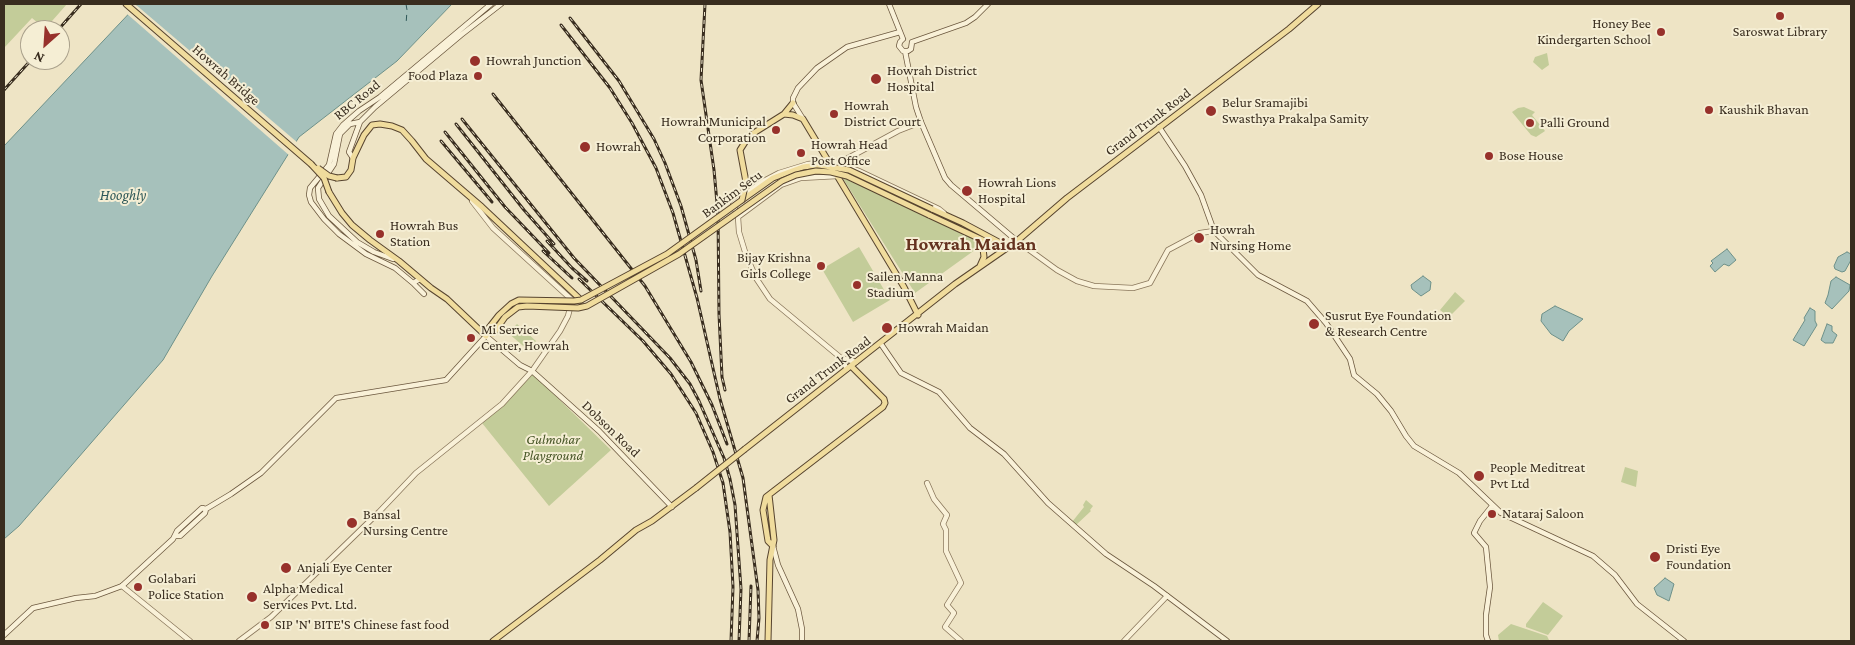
<!DOCTYPE html>
<html>
<head>
<meta charset="utf-8">
<style>
  body { margin:0 }
  #map { position:relative; width:1855px; height:645px; overflow:hidden; background:#eee4c5; font-family:"Crimson Pro",serif }
  canvas { display:block }
  .frame { position:absolute; inset:0; border:5px solid #392d1f; pointer-events:none }
  .north { position:absolute; left:20px; top:20px; width:50px; height:50px; box-sizing:border-box; background:#f5eed4; border:1px solid #aaa18c; border-radius:50%; rotate:206deg; font-size:14px; font-weight:700; line-height:20px; text-align:center; color:#392d1f }
  .north::after { content:''; display:block; margin:auto; width:18px; height:22px; background:#97312b; clip-path:polygon(50% 0,100% 100%,50% 72%,0 100%) }
</style>
</head>
<body>
<div id="map">
<canvas width="1855" height="645"></canvas>
<div class="frame"></div>
<div class="north">N</div>
</div>
<script>
const ctx = document.querySelector('canvas').getContext('2d');
ctx.lineJoin = 'round';
function fillPath(path, color) { ctx.fillStyle = color; ctx.fill(path, 'evenodd'); }
const poly = rows => new Path2D(rows.map(r => 'M' + r).join(''));
function stroke(path, color, width, dash) { ctx.strokeStyle = color; ctx.lineWidth = width; ctx.lineCap = dash ? 'butt' : 'round'; ctx.setLineDash(dash || []); ctx.stroke(path); }
function drawText(font, color, halo, rows, align = 'center') {
  ctx.font = font + ' "Crimson Pro",serif'; ctx.lineWidth = 4; ctx.setLineDash([]); ctx.textBaseline = 'middle'; ctx.strokeStyle = halo; ctx.fillStyle = color; for (const [text, x, y, turn = 0] of rows) {
    ctx.save(); ctx.translate(x, y); ctx.rotate((+turn || 0) * Math.PI / 180); ctx.textAlign = isNaN(turn) ? turn : align; if (halo) ctx.strokeText(text, 0, 0); ctx.fillText(text, 0, 0); ctx.restore();
  }
}
fillPath(poly([
  [4,4,67,4,45,29,32,18,4,48],
  [1547,53,1549,65,1542,70,1533,62,1535,57],
  [1524,107,1535,112,1532,115,1545,131,1536,137,1531,135,1512,112,1518,108],
  [842,177,973,238,979,247,915,293],
  [859,247,890,300,853,322,822,269],
  [1455,292,1465,301,1449,317,1440,310],
  [517,324,536,341,528,350,508,333],
  [533,374,611,450,549,506,482,423],
  [1625,467,1638,471,1636,487,1621,482],
  [1086,500,1093,506,1090,510,1091,511,1076,525,1072,522,1084,507,1083,505],
  [1543,602,1563,616,1548,635,1526,627,1526,624],
  [1511,624,1547,636,1549,640,1499,641,1498,635]
]), '#c3cc99');
const water = poly([
  [138,4,452,4,397,61,299,137,212,276,163,360,19,526,4,539,4,146,138,4],
  [1727,249,1736,260,1729,266,1724,264,1715,272,1710,266,1713,263,1711,261,1727,249],
  [1847,252,1851,254,1851,260,1845,271,1842,272,1835,269,1834,266,1838,257,1847,252],
  [1423,276,1431,282,1430,290,1421,296,1412,289,1411,285,1423,276],
  [1836,277,1850,285,1849,291,1832,309,1825,303,1828,295,1831,281,1836,277],
  [1555,306,1583,319,1569,331,1563,341,1551,334,1541,321,1542,314,1555,306],
  [1810,308,1815,311,1815,321,1817,325,1804,346,1793,340,1805,320,1804,318,1810,308],
  [1827,324,1832,326,1832,331,1837,335,1833,343,1825,343,1821,340,1827,324],
  [1665,578,1674,584,1669,601,1657,595,1654,588,1665,578]
]);
fillPath(water, '#a6c1bb');
stroke(water, '#6d9089', 1);
fillPath(poly([
  [135,4,298,143,290,156,126,13]
]), '#eee4c5');
stroke(poly([
  [406,4,407,10,406,25]
]), '#2e5858', 1, [6, 5]);
const tertiary = poly([
  [839,163,898,131,921,122],
  [738,217,781,185,801,178,838,176,839,165],
  [1017,241,1057,270,1077,281,1094,286,1133,288,1150,283,1168,250,1200,233,1214,231],
  [841,358,856,362],
  [847,369,841,358,770,299,756,278,746,255,739,232,738,217,733,204,760,183,779,173,808,164,828,162,839,163,859,171,939,209,944,213],
  [927,483,934,499,947,515,943,524,946,530,946,551,961,583,947,605,954,613,945,627,961,641],
  [122,586,190,641],
  [239,641,271,617,379,512,416,473,502,404,532,371,560,331,568,316,572,300,493,228,472,201],
  [1124,641,1167,596]
]);
const secondary = poly([
  [889,4,903,39],
  [903,39,900,42,899,46,903,51,908,51,911,49,912,42],
  [912,42,966,23,975,17,988,4],
  [905,51,916,107,921,122,945,178,951,185,1017,241],
  [803,119,793,103,793,98,798,88,817,68,847,47,900,32],
  [1159,127,1185,166,1201,195,1214,231,1258,275,1307,301,1326,323,1350,359,1354,375,1377,394,1391,411,1406,436,1414,446,1459,473,1501,513,1593,556,1615,575,1637,604,1684,641],
  [353,158,349,152,360,122],
  [393,259,374,252,357,242,329,216,319,199,318,188,334,164,340,134,350,124,360,122,375,107,461,35,501,4],
  [420,279,413,283,395,268,366,254,339,234,324,219,311,202,309,195,310,188,329,165,336,134,343,125,359,111,380,97,491,4],
  [413,283,424,294],
  [881,344,901,373,939,392,970,428,1004,454,1048,503,1106,554,1154,586,1227,641],
  [176,536,180,536,205,513,206,509],
  [773,546,778,565,798,609,802,629,802,641],
  [4,635,33,608,76,598,95,596,122,586,173,539,177,531,202,508,206,509,231,494,261,473,336,398,446,380,486,336,520,365,532,371,599,431,672,507],
  [1488,641,1486,635,1486,615,1490,587,1486,547,1474,533,1480,521,1492,506]
]);
const primary = poly([
  [126,4,311,164],
  [784,114,793,103],
  [749,136,784,114,793,115,803,119,904,287,918,315],
  [337,178,346,177,351,170,353,158,364,135,372,125,380,124,392,126,402,130,412,141,426,159,482,207,581,300],
  [329,192,342,213,352,225,370,240,399,261,431,288,447,299,486,336],
  [742,200,773,178,803,167,819,165],
  [932,209,963,223,1008,247],
  [929,215,1004,250],
  [980,266,984,257,982,240],
  [745,449,955,284,1017,241,1067,198,1289,29,1318,4],
  [773,546,768,541,763,510,766,497,883,407,885,403,884,399,851,366],
  [493,641,600,560,636,530,652,521,696,488],
  [768,641,770,560,774,540,769,495]
]);
stroke(tertiary, '#89765b', 6);
stroke(secondary, '#6b573e', 6);
stroke(primary, '#57442f', 7);
stroke(tertiary, '#f9f1d8', 4.5);
stroke(secondary, '#f9f1d8', 4.5);
stroke(primary, '#f0dc9d', 5);
const rail = poly([
  [705,4,701,80,714,170,718,214,719,314,722,377,725,390],
  [570,18,619,81,654,139,665,163,681,206,696,260,701,291],
  [561,25,610,88,632,123,656,168,673,213,697,298,720,399,743,478,758,590,759,618,757,641],
  [58,30,81,4],
  [4,90,31,60],
  [493,94,645,286,691,362,712,405,727,444],
  [462,119,574,258,670,358,690,384,699,401,724,458,730,479,735,505,741,589,739,641],
  [456,124,524,210,554,244],
  [445,132,505,207,549,253],
  [441,141,492,202],
  [547,241,572,268,587,281],
  [543,251,572,278],
  [579,279,643,341,671,374,696,413,713,452,723,483,730,532,733,587,731,641],
  [749,641,751,586]
]);
stroke(rail, '#392d1f', 3);
stroke(rail, '#f5eed4', 1, [4]);
const primaryBridge = poly([
  [311,164,324,178,329,192],
  [819,165,849,170,932,209],
  [318,168,329,176,337,178],
  [488,329,499,315,511,304,519,300,574,301,581,300,667,254,742,200,746,182,740,150,749,136],
  [493,334,505,317,518,307,527,306,578,308,587,306,679,254,782,181,796,175,816,171,831,172,847,176,929,215],
  [696,488,745,449]
]);
stroke(primaryBridge, '#57442f', 7, []);
stroke(primaryBridge, '#f0dc9d', 5);
for (const [x, y, r, color] of [
  [1780,16,5,"#97312b"],
  [1661,32,5,"#97312b"],
  [475,61,6,"#97312b"],
  [478,76,5,"#97312b"],
  [876,79,6,"#97312b"],
  [1709,110,5,"#97312b"],
  [1211,111,6,"#97312b"],
  [834,114,5,"#97312b"],
  [1530,123,5,"#97312b"],
  [776,130,5,"#97312b"],
  [585,147,6,"#97312b"],
  [801,153,5,"#97312b"],
  [1489,156,5,"#97312b"],
  [967,191,6,"#97312b"],
  [380,234,5,"#97312b"],
  [1199,238,6,"#97312b"],
  [821,266,5,"#97312b"],
  [857,285,5,"#97312b"],
  [1314,324,6,"#97312b"],
  [887,328,6,"#97312b"],
  [471,338,5,"#97312b"],
  [1479,476,6,"#97312b"],
  [1492,514,5,"#97312b"],
  [352,523,6,"#97312b"],
  [1655,557,6,"#97312b"],
  [286,568,6,"#97312b"],
  [138,587,5,"#97312b"],
  [252,597,6,"#97312b"],
  [265,625,5,"#97312b"]
]) { const dot = new Path2D(); dot.arc(x, y, r, 0, 2 * Math.PI); ctx.fillStyle = color; ctx.fill(dot); stroke(dot, '#f5eed4', 2); }
drawText('14px', '#392d1f', '#f5eed4', [
  ["Honey Bee",1651,24,"right"],
  ["Kindergarten School",1651,40,"right"],
  ["Saroswat Library",1780,32,"center"],
  ["Howrah Junction",486,61],
  ["Howrah District",887,71],
  ["Hospital",887,87],
  ["Food Plaza",468,76,"right"],
  ["Belur Sramajibi",1222,103],
  ["Swasthya Prakalpa Samity",1222,119],
  ["Howrah",844,106],
  ["District Court",844,122],
  ["Kaushik Bhavan",1719,110],
  ["Howrah Municipal",766,122,"right"],
  ["Corporation",766,138,"right"],
  ["Palli Ground",1540,123],
  ["Howrah Head",811,145],
  ["Post Office",811,161],
  ["Howrah",596,147],
  ["Bose House",1499,156],
  ["Howrah Lions",978,183],
  ["Hospital",978,199],
  ["Howrah Bus",390,226],
  ["Station",390,242],
  ["Howrah",1210,230],
  ["Nursing Home",1210,246],
  ["Bijay Krishna",811,258,"right"],
  ["Girls College",811,274,"right"],
  ["Sailen Manna",867,277],
  ["Stadium",867,293],
  ["Susrut Eye Foundation",1325,316],
  ["& Research Centre",1325,332],
  ["Howrah Maidan",898,328],
  ["Mi Service",481,330],
  ["Center, Howrah",481,346],
  ["People Meditreat",1490,468],
  ["Pvt Ltd",1490,484],
  ["Nataraj Saloon",1502,514],
  ["Bansal",363,515],
  ["Nursing Centre",363,531],
  ["Dristi Eye",1666,549],
  ["Foundation",1666,565],
  ["Anjali Eye Center",297,568],
  ["Golabari",148,579],
  ["Police Station",148,595],
  ["Alpha Medical",263,589],
  ["Services Pvt. Ltd.",263,605],
  ["SIP 'N' BITE'S Chinese fast food",275,625]
], 'left');
drawText('14px', '#392d1f', '#f5eed4', [
  ["Howrah Bridge",226,75,41],
  ["RBC Road",357,100,-39],
  ["Grand Trunk Road",1148,122,-37],
  ["Bankim Setu",732,194,-36],
  ["Grand Trunk Road",828,370,-37],
  ["Dobson Road",611,429,44]
]);
drawText('italic 14px', '#465526', '#f5eed4', [
  ["Gulmohar",553,440],
  ["Playground",553,456]
]);
drawText('italic 15px', '#2e5858', '#f5eed4', [
  ["Hooghly",123,195]
]);
drawText('bold 19px', '#65321f', '#f5eed4', [
  ["Howrah Maidan",971,244]
]);
</script>
</body>
</html>
